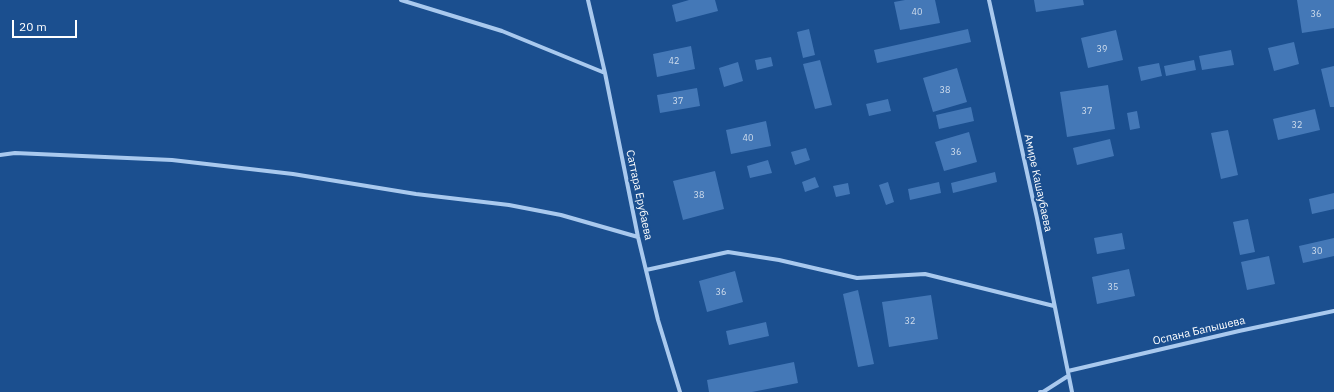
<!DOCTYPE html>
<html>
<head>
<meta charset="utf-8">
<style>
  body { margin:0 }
  #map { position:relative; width:1334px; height:392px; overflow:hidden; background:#1b4f8f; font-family:"IBM Plex Sans",sans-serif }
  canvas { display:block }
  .scale { position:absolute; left:12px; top:20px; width:65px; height:18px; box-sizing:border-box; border:2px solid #fff; border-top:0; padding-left:5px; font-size:12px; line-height:14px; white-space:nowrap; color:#fff; -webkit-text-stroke:3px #1b4f8f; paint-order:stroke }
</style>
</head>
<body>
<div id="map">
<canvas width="1334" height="392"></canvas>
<div class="scale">20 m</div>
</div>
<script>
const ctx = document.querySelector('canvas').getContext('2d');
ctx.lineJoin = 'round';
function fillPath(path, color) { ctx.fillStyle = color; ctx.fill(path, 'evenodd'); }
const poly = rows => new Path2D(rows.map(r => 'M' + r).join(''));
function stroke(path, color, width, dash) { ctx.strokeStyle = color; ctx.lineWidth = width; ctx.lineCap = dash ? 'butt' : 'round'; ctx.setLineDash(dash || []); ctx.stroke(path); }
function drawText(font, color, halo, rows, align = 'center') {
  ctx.font = font + ' "IBM Plex Sans",sans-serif'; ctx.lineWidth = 4; ctx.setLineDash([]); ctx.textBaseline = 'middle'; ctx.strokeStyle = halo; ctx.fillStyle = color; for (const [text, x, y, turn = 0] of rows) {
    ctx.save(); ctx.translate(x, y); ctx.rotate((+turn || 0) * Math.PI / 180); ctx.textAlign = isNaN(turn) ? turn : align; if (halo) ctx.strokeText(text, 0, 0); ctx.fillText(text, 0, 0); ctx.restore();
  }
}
fillPath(poly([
  [689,0,715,0,718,11,676,22,672,5],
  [905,0,935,0,940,23,900,30,894,2],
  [1034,0,1083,0,1084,5,1036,12],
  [1297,0,1334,0,1334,28,1302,33],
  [809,29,815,55,803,58,797,32],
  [968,29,971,42,877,63,874,50],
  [1116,30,1123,60,1088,68,1081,38],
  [1294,42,1299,64,1274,71,1268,48],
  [691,46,695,69,657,77,653,54],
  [1231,50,1234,65,1202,70,1199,56],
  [771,57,773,66,757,70,755,60],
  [820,60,832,105,815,109,803,64],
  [1194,60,1196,70,1166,76,1164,66],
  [738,62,743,81,724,87,719,68],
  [1159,63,1162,76,1141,81,1138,67],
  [1334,66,1334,107,1330,107,1321,69],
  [957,68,967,102,933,112,923,78],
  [1108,85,1115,129,1067,137,1060,92],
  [697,88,700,106,660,113,657,95],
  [888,99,891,111,869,116,866,104],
  [971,107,974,121,939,129,936,115],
  [1315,109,1320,130,1278,140,1273,119],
  [1137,111,1140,128,1130,130,1127,113],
  [766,121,771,146,731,154,726,130],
  [1228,130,1238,175,1221,179,1211,133],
  [969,132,977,162,944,171,935,142],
  [1110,139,1114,156,1077,165,1073,148],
  [806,148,810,160,795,165,791,152],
  [768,160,772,173,750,178,747,166],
  [715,171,724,209,683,220,673,181],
  [995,172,997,182,953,193,951,183],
  [815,177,819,187,805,192,802,182],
  [888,182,894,202,886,205,879,185],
  [939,182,941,193,910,200,908,189],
  [848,183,850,194,836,197,833,186],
  [1334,193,1334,209,1312,214,1309,199],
  [1248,219,1255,252,1240,255,1233,222],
  [1122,233,1125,249,1097,254,1094,238],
  [1334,238,1334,256,1303,263,1299,246],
  [1269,256,1275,284,1247,290,1241,262],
  [1129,269,1135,296,1097,304,1092,277],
  [735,271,743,302,707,312,699,281],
  [858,290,874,364,858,367,843,294],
  [931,295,938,339,889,347,882,302],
  [766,322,769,336,729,345,726,331],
  [794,362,798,383,752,392,709,392,707,380]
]), '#4478b7');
stroke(poly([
  [401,0,502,31,605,73],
  [588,0,605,73,638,237,658,320,680,392],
  [989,0,1037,218,1072,392],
  [0,155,15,153,172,160,293,174,416,194,509,205,561,215,638,237],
  [646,270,728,252,779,260,857,278,925,274,1054,306],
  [1068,371,1239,331,1334,311],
  [1040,392,1043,392,1068,376]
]), '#a9c9ee', 4);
drawText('9px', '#d0dded', null, [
  ["40",917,12],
  ["36",1316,14],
  ["39",1102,49],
  ["42",674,61],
  ["38",945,90],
  ["37",678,101],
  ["37",1087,111],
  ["32",1297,125],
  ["40",748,138],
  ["36",956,152],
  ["38",699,195],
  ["30",1317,251],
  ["35",1113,287],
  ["36",721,292],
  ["32",910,321]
]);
drawText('11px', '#fff', '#1b4f8f', [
  ["Амире Кашаубаева",1038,183,78],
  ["Саттара Ерубаева",639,195,78],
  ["Оспана Бапышева",1199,331,-13]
]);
</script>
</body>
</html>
